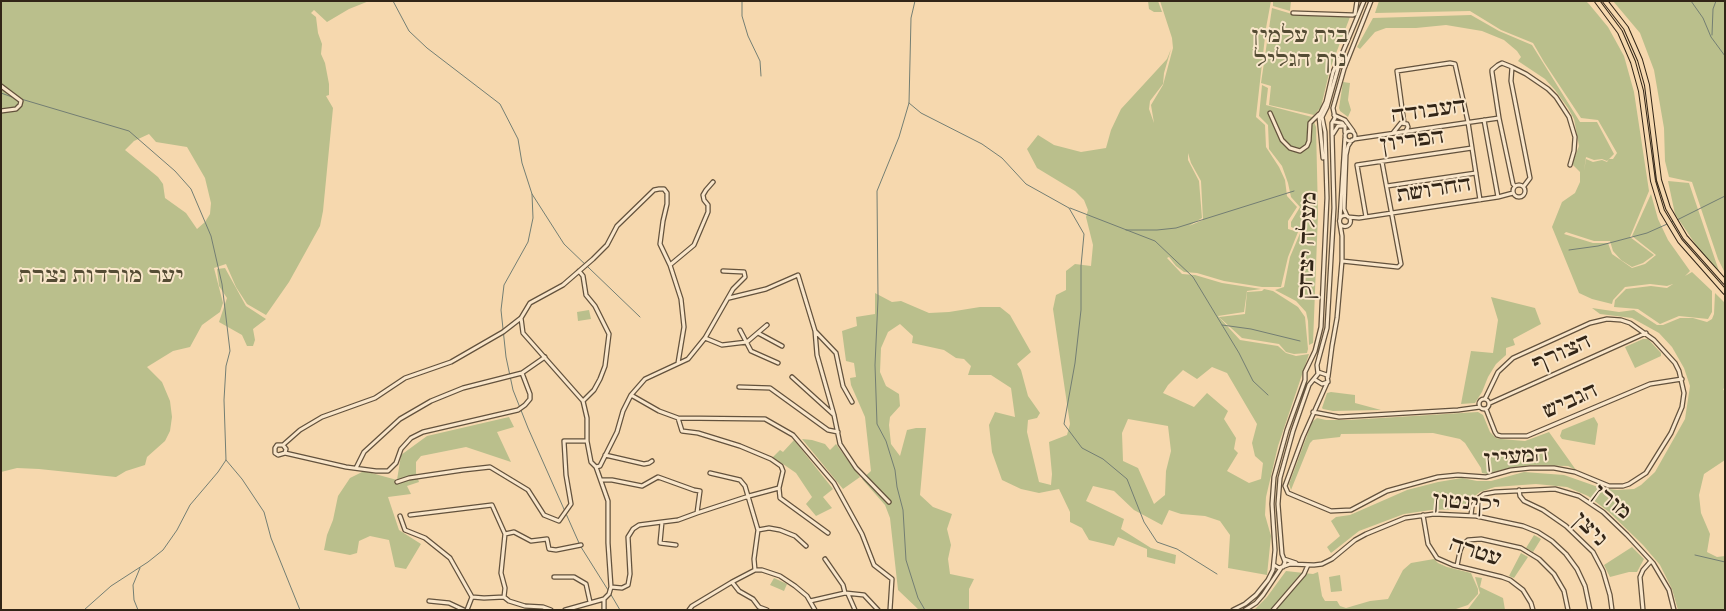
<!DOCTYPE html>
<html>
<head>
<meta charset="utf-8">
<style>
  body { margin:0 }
  #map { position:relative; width:1726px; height:611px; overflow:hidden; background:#f6d8ae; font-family:Cardo,serif }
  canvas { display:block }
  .frame { position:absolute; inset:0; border:2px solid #322517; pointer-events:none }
</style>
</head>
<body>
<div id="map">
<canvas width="1726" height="611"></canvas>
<div class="frame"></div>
</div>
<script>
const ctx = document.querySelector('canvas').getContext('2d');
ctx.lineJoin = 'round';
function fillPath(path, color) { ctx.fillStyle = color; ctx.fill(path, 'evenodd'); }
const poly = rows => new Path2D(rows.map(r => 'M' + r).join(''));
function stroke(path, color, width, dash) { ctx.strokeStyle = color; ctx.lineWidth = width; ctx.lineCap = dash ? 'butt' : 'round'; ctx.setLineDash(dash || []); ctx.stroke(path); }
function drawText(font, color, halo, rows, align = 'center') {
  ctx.font = font + ' Cardo,"Frank Ruhl Libre",serif'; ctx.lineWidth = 4; ctx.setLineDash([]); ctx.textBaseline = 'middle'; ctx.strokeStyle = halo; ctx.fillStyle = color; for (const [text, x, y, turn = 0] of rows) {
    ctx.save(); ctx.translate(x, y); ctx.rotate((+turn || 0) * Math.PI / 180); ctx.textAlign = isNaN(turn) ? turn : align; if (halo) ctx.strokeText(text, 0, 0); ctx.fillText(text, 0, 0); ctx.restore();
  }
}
fillPath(poly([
  [1,1,369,1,349,9,327,22,314,10,311,13,316,17,318,33,322,44,321,54,325,63,329,84,329,95,326,96,333,108,323,211,320,226,289,282,266,315,247,304,236,287,226,264,214,268,223,303,220,312,202,325,190,347,173,351,147,367,162,382,170,401,172,417,170,431,165,441,147,457,145,465,126,471,116,477,39,469,17,468,1,472],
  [149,134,156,142,187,147,205,178,211,203,210,214,205,222,197,229,186,213,165,198,163,184,158,177,125,150,134,141],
  [1148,1,1158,1,1162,12,1154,12,1149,9],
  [1160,1,1271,1,1266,28,1256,117,1265,125,1266,147,1279,167,1285,180,1287,196,1297,207,1288,221,1288,229,1298,232,1288,257,1281,287,1262,287,1224,281,1197,273,1184,272,1176,266,1169,257,1167,258,1182,274,1195,275,1222,283,1261,289,1247,291,1244,312,1218,316,1240,340,1278,346,1286,353,1296,356,1309,354,1278,446,1266,497,1265,515,1271,536,1267,575,1228,568,1230,535,1220,521,1205,516,1181,514,1169,510,1162,525,1134,510,1114,491,1093,486,1086,501,1124,519,1121,529,1151,548,1176,555,1175,564,1147,557,1147,549,1118,537,1114,546,1089,540,1082,528,1070,522,1070,512,1059,489,1039,493,1021,489,1002,480,992,452,989,425,995,412,1015,417,1011,388,991,375,968,375,971,366,964,359,956,358,944,350,912,343,913,336,900,324,888,332,881,348,880,372,886,386,899,394,900,406,890,417,889,425,891,444,900,456,907,430,916,428,926,428,920,495,933,507,952,514,947,529,951,545,948,559,950,574,974,579,969,589,969,610,919,610,898,590,890,518,885,505,862,479,871,471,865,417,851,385,850,378,856,377,854,363,846,361,842,331,857,326,856,317,875,314,875,293,892,302,901,301,929,313,949,312,980,307,1000,307,1010,315,1031,352,1017,364,1021,370,1028,396,1040,413,1037,418,1028,420,1027,432,1039,482,1051,485,1052,474,1049,442,1067,435,1070,424,1053,309,1056,295,1066,290,1066,271,1075,264,1091,266,1093,245,1086,217,1088,210,1084,200,1075,191,1037,168,1027,149,1038,135,1054,145,1081,152,1106,148,1111,130,1121,109,1167,59,1171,49,1164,73,1163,84,1150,101,1149,109,1154,123,1151,105,1163,85,1173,48,1172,38],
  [1188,153,1191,163,1201,181,1203,220,1189,226,1202,218,1199,181,1188,160],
  [1212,367,1227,373,1257,424,1252,443,1255,456,1263,463,1261,479,1249,483,1227,471,1238,453,1234,449,1236,438,1224,419,1228,411,1207,393,1194,407,1163,393,1168,385,1183,370,1197,379],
  [1128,419,1168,426,1171,451,1166,471,1165,495,1154,504,1138,468,1123,461,1122,433],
  [1273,1,1291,1,1290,11,1273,6],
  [1379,1,1586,1,1589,4,1608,27,1624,56,1634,92,1649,191,1630,237,1654,255,1643,263,1632,267,1621,260,1613,251,1610,241,1594,241,1566,232,1564,234,1593,243,1608,243,1612,254,1632,268,1645,264,1656,255,1632,236,1651,194,1658,219,1668,240,1690,271,1685,276,1692,272,1712,291,1712,312,1708,319,1679,316,1660,324,1638,309,1614,307,1615,300,1626,289,1651,286,1667,288,1673,284,1667,286,1650,284,1625,287,1613,300,1612,304,1592,299,1579,293,1552,227,1562,202,1575,193,1580,182,1580,172,1572,164,1579,146,1574,119,1568,108,1555,90,1545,79,1518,61,1521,57,1517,51,1504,40,1482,31,1446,25,1416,28,1386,28,1375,32,1360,49,1357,47,1373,18,1471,15,1499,31,1532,45,1580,122,1597,122,1614,154,1607,161,1602,159,1594,160,1586,157,1584,171,1586,159,1593,162,1602,160,1607,162,1609,159,1613,159,1617,153,1598,120,1581,118,1544,62,1533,43,1501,30,1470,11,1375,13],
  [1613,1,1725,1,1725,273,1718,259,1692,182,1669,177,1665,161,1664,128,1654,70,1640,33],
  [1272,8,1292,14,1350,17,1330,69,1321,107,1314,115,1269,105,1271,86,1261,83],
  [1343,82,1350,83,1348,100,1351,110,1348,117,1340,111,1339,108],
  [1262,85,1268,88,1266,105,1312,117,1316,127,1318,214,1313,343,1309,345,1308,321,1306,312,1296,301,1275,290,1284,287,1290,257,1301,231,1291,227,1291,222,1300,207,1291,197,1288,183,1282,166,1269,149,1268,125,1259,116],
  [1668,181,1689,183,1719,271,1700,251,1675,214],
  [225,268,246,306,266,319,253,329,255,340,253,346,247,346,242,335,219,322,227,298,219,286,217,269],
  [1264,289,1273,291,1298,307,1305,317,1308,349,1307,353,1294,354,1286,352,1279,344,1242,338,1219,317,1245,314,1247,292,1262,291],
  [1715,293,1725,303,1725,388,1723,389,1725,392,1725,460,1704,474,1699,495,1701,513,1710,534,1707,552,1717,557,1725,556,1725,610,1678,610,1672,589,1660,565,1643,545,1609,512,1588,496,1567,487,1536,484,1495,487,1480,492,1471,499,1468,505,1464,509,1431,510,1404,514,1359,531,1331,553,1327,547,1340,536,1331,521,1336,517,1350,515,1407,490,1438,482,1462,478,1477,481,1491,481,1524,472,1564,475,1601,488,1617,490,1634,489,1641,485,1655,472,1685,419,1690,386,1684,368,1672,347,1659,333,1632,318,1600,314,1592,308,1619,312,1634,310,1657,325,1663,325,1680,318,1693,318,1707,322,1712,319,1714,314],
  [1491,297,1535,308,1541,324,1513,339,1515,345,1506,348,1506,355,1496,364,1488,377,1482,392,1475,403,1461,404,1471,351,1493,353,1498,320],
  [589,310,591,319,578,321,577,312],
  [1643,339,1648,339,1661,353,1661,356,1635,368,1625,347],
  [1331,392,1355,395,1355,403,1381,410,1333,411,1323,409,1322,408,1327,393],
  [1478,412,1483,415,1490,432,1496,438,1501,439,1525,441,1549,432,1576,470,1568,466,1532,465,1513,467,1487,474,1482,473,1481,468,1465,443,1460,439,1433,433,1341,434,1340,437,1313,440,1310,443,1291,490,1289,484,1312,422,1317,418,1326,420,1348,420],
  [509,417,514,427,497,432,511,462,466,447,421,456,416,462,416,473,419,482,407,486,411,494,388,497,399,530,421,544,406,569,395,567,389,540,370,536,359,541,357,553,350,555,324,550,327,535,333,520,338,496,350,478,364,471,397,480,401,455,427,436],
  [1594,417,1598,424,1595,445,1562,439,1560,436,1562,430],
  [802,439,812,440,825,444,830,450,836,444,860,477,843,489],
  [794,440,833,489,823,497,832,508,816,516,806,504,812,497,796,473,783,464,772,458,780,450,783,452],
  [1534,535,1541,539,1533,552,1526,548],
  [1632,547,1644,559,1637,572,1629,572,1610,577,1604,565],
  [1521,553,1528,557,1514,578,1509,576],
  [1434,559,1438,563,1447,567,1471,573,1478,589,1478,594,1468,605,1453,610,1254,610,1267,597,1286,571,1313,574,1318,572,1322,596,1325,601,1337,601,1340,606,1346,608,1370,601,1388,599,1403,570,1411,563],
  [1340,575,1342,591,1331,592,1329,577],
  [1475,577,1482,578,1480,587,1503,598,1505,610,1465,610,1468,609,1480,593],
  [774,578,787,584,784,591,770,585]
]), '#babf8c');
stroke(poly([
  [393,1,409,31,427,48,500,104,518,139,522,163,532,194,533,218,528,242,504,285,501,310,506,357,513,390,528,428,579,543],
  [742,1,742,16,748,36,760,61,761,76],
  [915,1,911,18,909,103,899,137,877,191,878,299,875,365,877,424,886,441,895,470,897,487,903,510,906,560,918,598,925,610],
  [1691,1,1703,18,1711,37,1725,56],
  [1712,35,1713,9,1716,1],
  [1,93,12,97],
  [21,99,129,131,175,171,191,189,211,236,222,284,230,351,226,366,224,400,226,460,218,472,190,505,177,530,163,550,148,562,111,586,84,610],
  [909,103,921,113,982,144,1002,158,1026,184,1069,208,1084,234,1081,266,1081,310,1075,363,1064,424,1082,448,1103,459,1127,479,1144,522,1157,542,1177,549,1217,574],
  [532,194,564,244,640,317],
  [1070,208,1155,241,1193,277,1239,353,1253,381,1268,395],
  [1677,220,1725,196],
  [1126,230,1157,230,1176,228,1294,191],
  [1569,250,1598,246,1647,233,1674,221],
  [1222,325,1251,329,1300,341],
  [226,460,242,479,264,512,271,538,300,610],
  [581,547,608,590],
  [1695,555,1725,562],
  [610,593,620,610],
  [138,610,134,600,133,585,140,568]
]), '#737e73', 1);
const minor = poly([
  [1293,13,1353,15,1355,14,1357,1],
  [1512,67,1511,81,1530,178,1524,186],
  [1,86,21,101,20,105,16,109,1,111],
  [1270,113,1282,140,1290,148,1300,151,1307,146,1309,141,1310,123,1319,114],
  [1334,115,1345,120,1353,131],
  [1484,120,1498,197],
  [1334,122,1342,123,1345,127,1345,132],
  [1404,123,1397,71,1450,63,1455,64,1468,122,1480,200],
  '1345 136a5 5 0 1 1 10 0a5 5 0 1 1-10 0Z',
  [1393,133,1401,123,1407,124,1408,127,1406,131],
  [1333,134,1338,126,1345,126],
  [1354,139,1499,118],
  [1323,158,1319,116,1326,102,1333,72,1339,59],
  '1513 191a6 6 0 1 1 12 0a6 6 0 1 1-12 0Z',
  [1387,186,1476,173],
  [1515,186,1513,184,1499,118,1492,72,1492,70,1498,65,1502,63,1512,67,1526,74,1548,89,1556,97,1569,117,1575,137,1574,151,1570,165],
  '1339.5 221a5.5 5.5 0 1 1 11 0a5.5 5.5 0 1 1-11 0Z',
  [1347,216,1344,209,1346,155,1348,146,1352,140],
  [1348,217,1359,218,1498,197,1513,193],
  [1366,217,1357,165,1472,148],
  [1340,219,1345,138],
  [1342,261,1398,267,1401,264,1382,162],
  [670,265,694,245,708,212,708,205,704,200,703,195,706,190,713,182],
  [579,271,583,276,586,295,595,306,609,334,605,366,600,379,594,390,583,401],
  [729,298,766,289,798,275,815,331,836,353,843,386,852,402],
  [521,318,523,333,583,401,587,418,587,441,591,462,596,467,608,501,608,543,611,587,609,594,604,599,604,610],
  [740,330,751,351,778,363],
  [815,331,817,355,834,415,840,444,856,468,889,502],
  [758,333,782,346],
  [705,338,722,345,747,342,767,325],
  [792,377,834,415],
  [1328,377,1332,346,1337,318,1342,261,1342,236,1340,224],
  [1314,379,1322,384,1328,382,1327,375,1318,372],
  [1327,383,1303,437,1285,486,1288,493,1331,511,1351,510,1387,491,1438,477,1458,475,1486,477,1511,470,1530,468,1554,468,1575,472,1609,486,1623,486,1629,484,1646,473,1671,433,1682,407,1684,393,1679,371,1675,363,1654,340,1630,323,1621,320,1607,319,1590,323,1513,358,1498,372,1485,399],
  [739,387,770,388,828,430,838,432],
  [631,395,659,411,678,418,765,419,793,435,834,483,862,534,874,565,892,579,890,610],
  '1479 404a5 5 0 1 1 10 0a5 5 0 1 1-10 0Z',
  [1490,403,1646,333],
  [1486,409,1495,432,1497,435,1501,436,1527,436,1650,384,1682,379],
  [1313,412,1339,417,1458,410,1480,407],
  [678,418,682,431,698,433,740,446,771,459,781,466,783,471,779,488,780,498,828,533],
  [283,445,300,430,322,417,375,398,405,378,451,362,503,332,521,318,530,303,563,285,593,259,607,245,617,226,654,190,659,189,664,189,667,193,667,204,663,221,660,244,670,265,681,299,684,327,678,363],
  [285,453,286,449,283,445,277,445,275,448,275,453,278,455,285,453,346,467,376,471,388,471,396,463,401,449,411,438,423,432,518,410,525,405,530,399,530,394,522,373],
  [605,455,644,464,649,463,652,461],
  [596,467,600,466,617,432,623,411,631,395,645,379,688,359,705,338,733,289,745,277,744,272,723,271],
  [356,468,364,452,400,419,431,401,463,388,522,373,545,357],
  [710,473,740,480,745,486,758,530,754,559,755,570],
  [601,480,612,480,642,486,658,477,694,490,700,491,697,513,678,520,662,522],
  [397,482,409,478,463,470,490,467,528,490,544,515,559,521,571,504,566,475,564,441,587,441],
  [1519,490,1520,496,1524,501,1543,510,1566,526,1593,552,1603,571,1610,595,1612,610],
  [697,513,749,496,779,488],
  [410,515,492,505,505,534,501,573,505,588,504,597,484,598,472,597],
  [1423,515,1428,544,1437,558,1453,565,1502,577,1510,580,1523,590,1531,603,1533,610],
  [1471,515,1472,507,1476,500,1484,494,1495,492,1555,489,1579,496,1603,512,1627,535,1653,563,1669,590,1674,610],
  [400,516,405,530,425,538,450,558,472,597,467,610],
  [758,530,769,528,780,530,795,536,806,546],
  [505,534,514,532,531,541,547,539,549,549,556,550,581,545],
  [825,559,843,585,845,593],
  [1284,559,1296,563],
  [1274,565,1279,568,1290,564,1314,565,1322,564,1332,559,1355,540,1366,534,1405,518,1434,514,1476,516,1523,526,1538,532,1552,541,1566,554,1577,569,1585,586,1590,610],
  [1457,566,1460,551,1462,546,1468,540,1481,539,1521,548,1539,559,1554,574,1564,591,1568,610],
  [1283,567,1285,562,1282,554,1278,504,1280,478,1293,431,1309,385,1318,374,1317,365,1327,328,1334,208,1332,132,1332,123,1335,118,1333,108,1344,69,1371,1],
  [554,577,574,577,586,584,590,602],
  [732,582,739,591,753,599,759,607,767,610],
  [611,587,622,588,628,585,630,574,628,537,633,529,639,525,662,522,660,543,676,545],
  [848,594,855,610],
  [504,597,509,601,525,606,543,607,551,610],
  [429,601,449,603,464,610],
  [810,601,845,593,864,595,878,610],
  [565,610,604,599],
  [689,610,692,606,732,582,755,570,762,570,780,576,795,586,807,596,815,610],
  [1233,610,1245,604,1256,595,1268,580,1273,570,1275,550,1272,504,1274,477,1287,430,1305,380,1305,372,1315,351,1321,327,1327,198,1325,132,1322,117,1327,107,1342,54,1364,1],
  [1245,610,1256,603,1263,595,1281,568],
  [1273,610,1304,574,1308,565],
  [1643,610,1640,577,1643,570,1651,561]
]);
const major = poly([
  [1597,1,1620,32,1633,62,1641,91,1653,181,1662,211,1680,241,1725,292],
  [1605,1,1626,28,1640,60,1647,85,1659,180,1668,208,1685,237,1725,282]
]);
stroke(minor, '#63523d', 5.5);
stroke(major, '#322517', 6);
stroke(minor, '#f9e6ca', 3);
stroke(major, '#f6d8ae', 4);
drawText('italic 21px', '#544c34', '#f9e6ca', [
  ["בית עלמין",1300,37],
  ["נוף הגליל",1300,61],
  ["יער מורדות נצרת",101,277]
]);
drawText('21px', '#322517', '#f9e6ca', [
  ["העבודה",1429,112,-8],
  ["הפריון",1412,142,-8],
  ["החרושת",1434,191,-9],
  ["מעלה יצחק",1309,245,-88],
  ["הצורף",1562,354,-24],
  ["הגביש",1571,402,-24],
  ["המעיין",1516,458,-5],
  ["מורן",1611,503,38],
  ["יקינטון",1466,504,5],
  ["ניצן",1589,530,45],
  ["עטרה",1475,553,18]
]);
</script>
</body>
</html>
